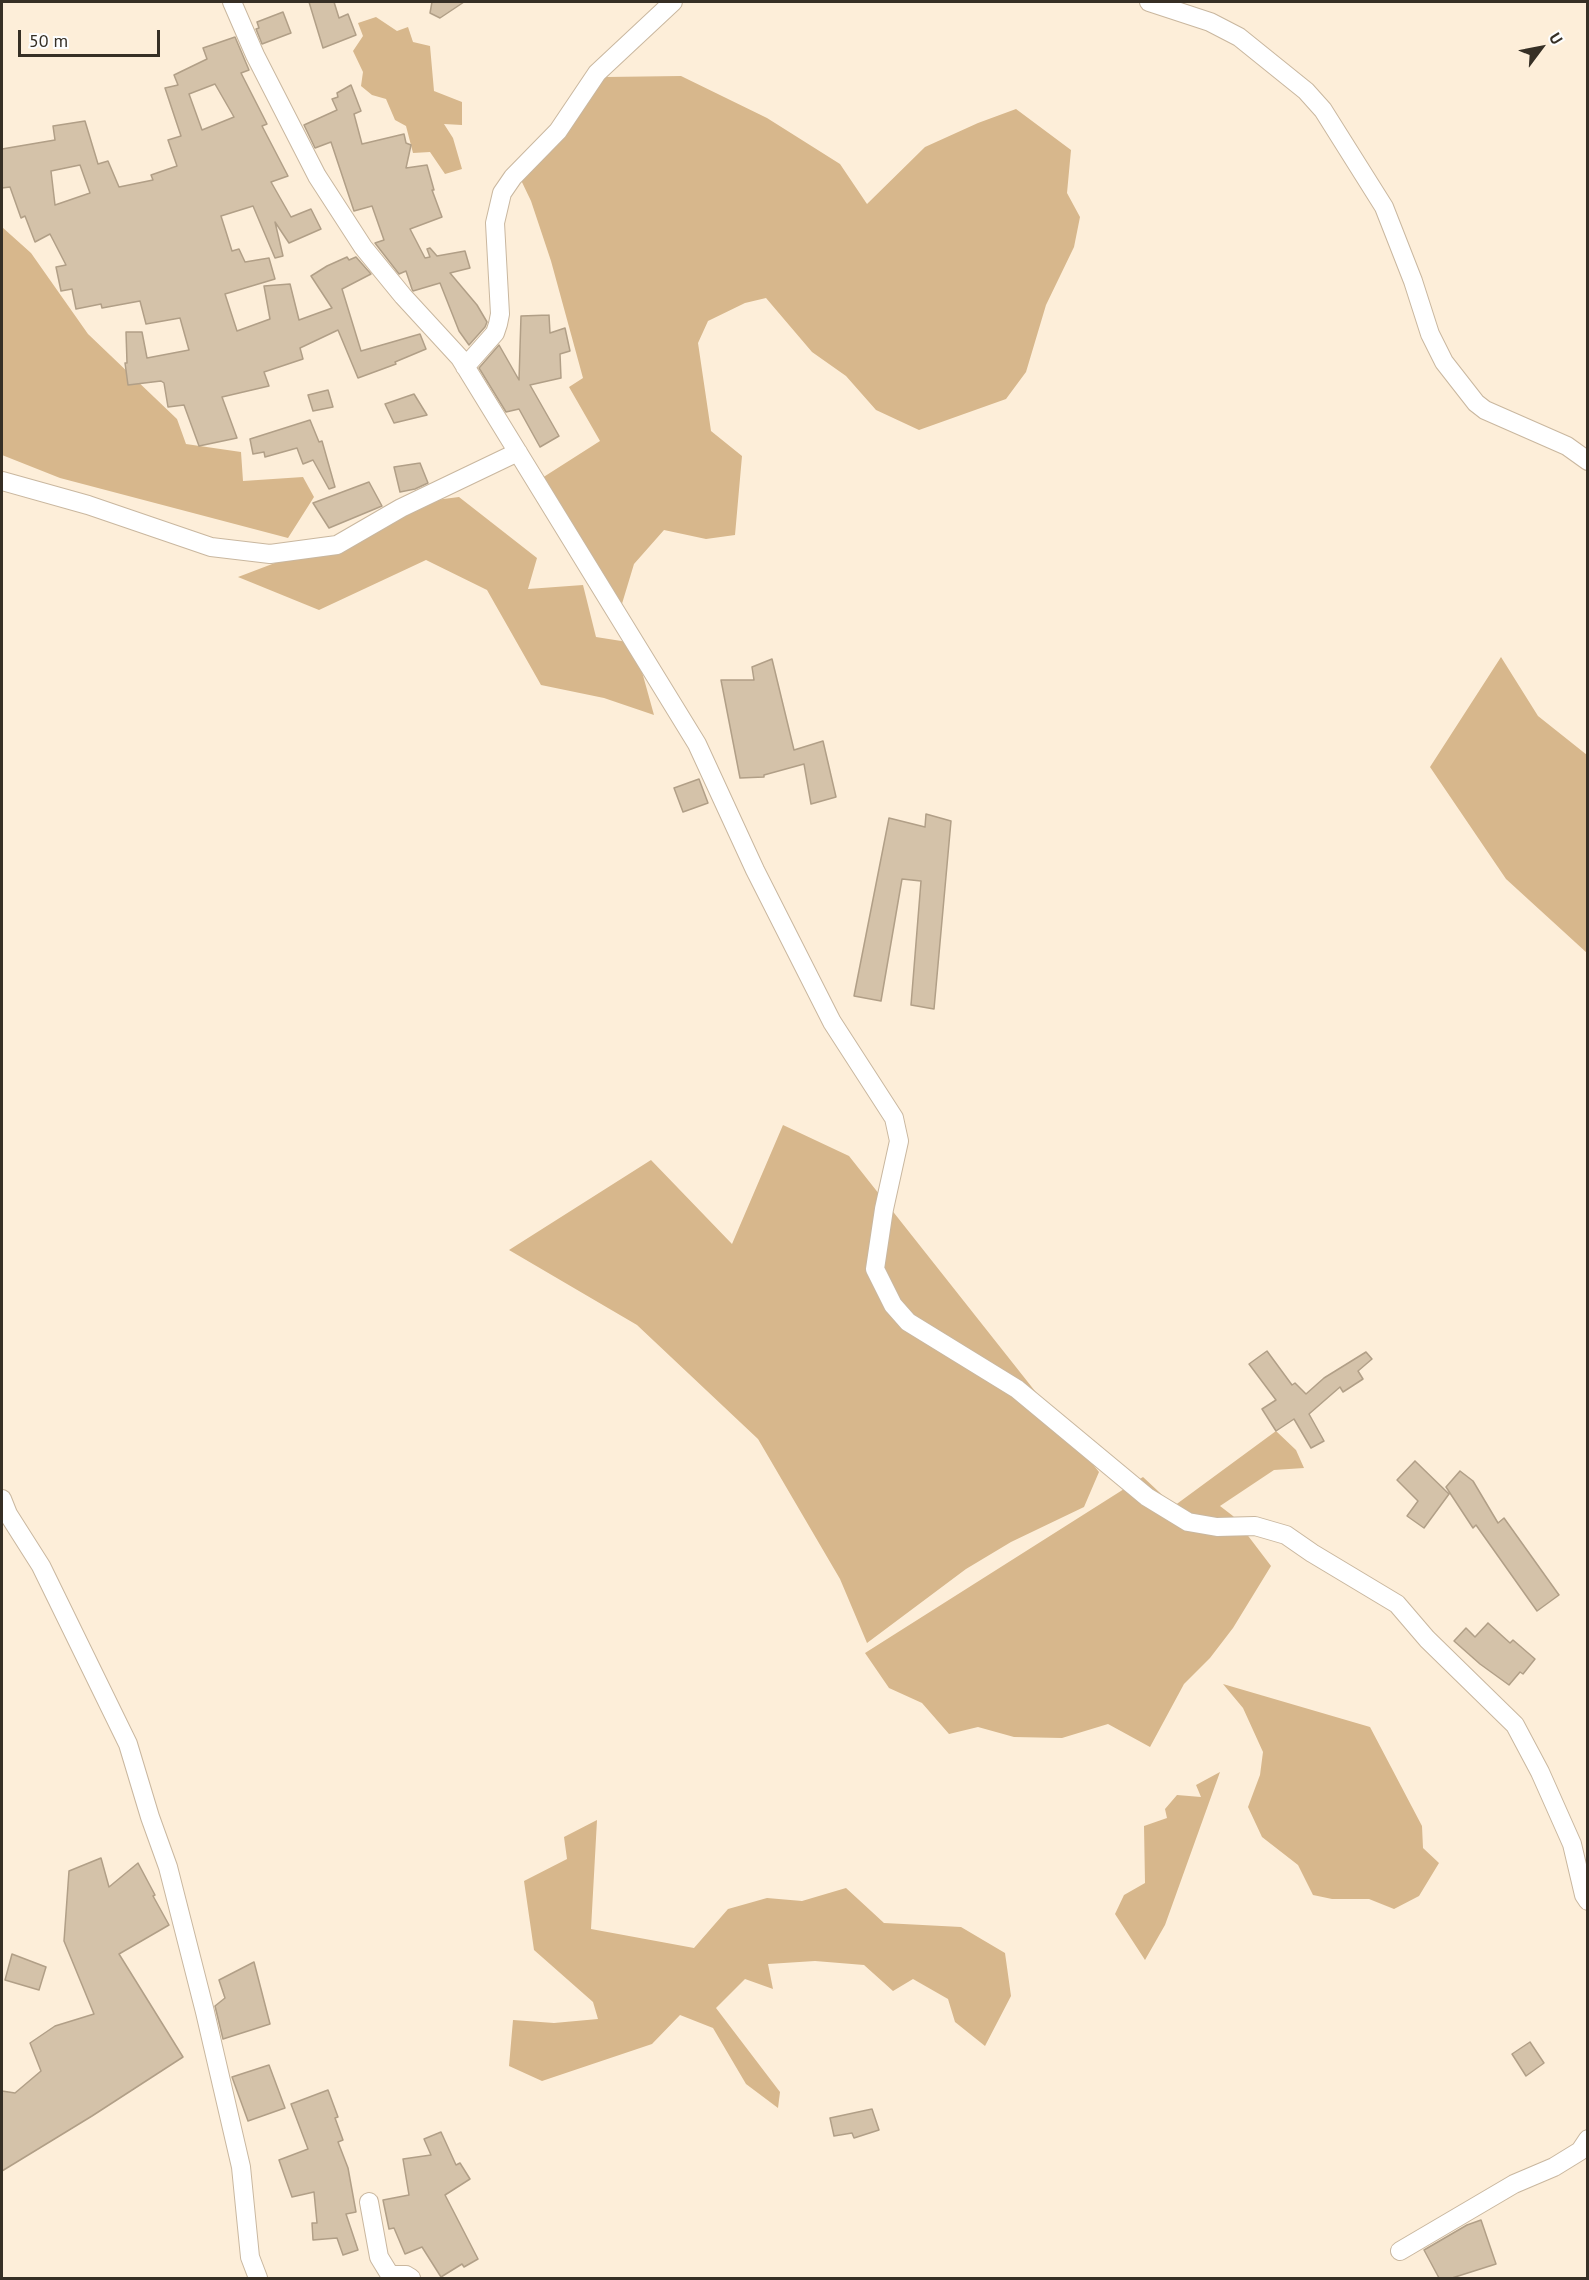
<!DOCTYPE html>
<html>
<head>
<meta charset="utf-8">
<style>
  body { margin:0 }
  #map { position:relative; width:1589px; height:2280px; overflow:hidden; background:#fdeed9; font-family:"PT Sans",sans-serif }
  canvas { display:block }
  .frame { position:absolute; inset:0; border:3px solid #362f25; pointer-events:none }
  .north { position:absolute; left:1511px; top:18px; width:60px; height:60px; -webkit-text-stroke:4px #fdfdfd; paint-order:stroke; rotate:58deg; font-size:16px; font-weight:700; line-height:24px; text-align:center; color:#362f25 }
  .north::after { content:''; display:block; margin:auto; width:21px; height:27px; background:#362f25; clip-path:polygon(50% 0,100% 100%,50% 72%,0 100%) }
  .scale { position:absolute; left:18px; top:30px; width:142px; height:27px; box-sizing:border-box; border:3px solid #362f25; border-top:0; padding-left:8px; font-size:18px; line-height:21px; white-space:nowrap; color:#362f25; -webkit-text-stroke:4px #fdfdfd; paint-order:stroke }
</style>
</head>
<body>
<div id="map">
<canvas width="1589" height="2280"></canvas>
<div class="frame"></div>
<div class="north">U</div>
<div class="scale">50 m</div>
</div>
<script>
const ctx = document.querySelector('canvas').getContext('2d');
ctx.lineJoin = 'round';
function fillPath(path, color) { ctx.fillStyle = color; ctx.fill(path, 'evenodd'); }
const poly = rows => new Path2D(rows.map(r => 'M' + r).join(''));
function stroke(path, color, width, dash) { ctx.strokeStyle = color; ctx.lineWidth = width; ctx.lineCap = dash ? 'butt' : 'round'; ctx.setLineDash(dash || []); ctx.stroke(path); }
fillPath(poly([
  [376,17,397,31,408,27,413,42,430,46,434,91,462,102,462,125,444,124,453,138,462,169,445,174,430,152,413,153,406,126,395,120,386,99,372,95,361,86,363,72,353,51,363,36,358,23],
  [681,76,767,118,840,164,867,204,925,147,978,123,1016,109,1071,150,1067,193,1080,217,1074,247,1046,305,1026,372,1006,399,919,430,876,410,846,376,812,352,766,298,745,303,708,321,698,343,711,431,742,456,735,535,706,539,664,530,634,564,621,607,542,478,600,441,569,387,583,378,551,261,531,201,520,178,606,77],
  [2,227,31,253,88,334,177,419,186,444,241,452,243,481,303,477,314,497,288,538,60,478,2,455],
  [459,497,537,558,528,589,583,585,596,637,634,643,654,715,604,698,541,685,487,590,426,560,319,610,238,577,367,528,412,503],
  [1501,657,1538,716,1587,755,1587,953,1506,879,1430,767],
  [783,1125,849,1156,1099,1472,1084,1507,1011,1542,966,1569,867,1643,840,1579,758,1439,637,1325,509,1250,651,1160,732,1244],
  [1276,1431,1296,1450,1304,1468,1274,1470,1220,1506,1233,1516,1271,1566,1233,1628,1210,1658,1184,1684,1150,1747,1108,1724,1062,1738,1014,1737,978,1727,949,1734,922,1703,889,1688,865,1653,1143,1477,1174,1506],
  [1223,1684,1370,1727,1422,1826,1423,1848,1439,1863,1419,1896,1394,1909,1369,1899,1332,1899,1313,1895,1298,1865,1262,1837,1248,1807,1260,1775,1263,1752,1243,1708],
  [1220,1772,1165,1925,1145,1960,1115,1914,1124,1895,1145,1883,1144,1826,1167,1818,1165,1809,1177,1795,1201,1797,1196,1785],
  [597,1820,591,1929,694,1948,728,1909,767,1898,802,1901,846,1888,884,1923,961,1927,1005,1953,1011,1996,985,2046,955,2022,948,1999,913,1979,893,1991,864,1965,815,1961,768,1964,773,1989,745,1979,716,2008,780,2092,778,2108,746,2084,713,2028,680,2015,652,2044,542,2081,509,2066,513,2020,554,2023,598,2019,593,2002,534,1950,524,1881,567,1859,564,1837]
]), '#d7b78c');
const building = poly([
  [309,2,334,2,339,18,348,14,356,35,323,48,309,2],
  [432,2,464,2,440,18,430,13,432,2],
  [283,12,291,33,262,44,256,29,259,28,257,22,283,12],
  [235,37,249,70,241,73,267,124,262,126,288,176,271,182,291,217,311,209,321,229,289,243,275,222,283,256,275,258,253,206,221,216,232,251,239,249,245,262,269,258,275,279,225,294,237,331,270,319,264,286,290,284,299,320,332,308,311,276,327,266,347,257,349,260,356,257,371,274,342,289,361,351,420,334,426,349,395,362,396,364,358,378,338,330,300,348,303,359,264,372,269,386,222,397,237,438,199,446,184,405,168,407,164,383,161,381,128,385,125,363,127,363,126,332,142,332,147,358,189,350,180,318,146,324,140,301,102,308,101,304,76,309,72,289,61,291,56,267,66,265,50,234,35,242,25,216,21,218,10,187,2,188,2,149,55,140,53,126,85,121,98,164,108,161,119,187,153,180,151,175,177,166,168,140,181,136,165,88,178,85,174,75,207,59,203,48,235,37],
  [215,84,234,117,202,130,189,94,215,84],
  [80,165,90,193,55,205,51,171,80,165],
  [351,85,361,111,354,114,362,144,404,134,406,143,411,145,406,168,427,165,434,190,432,190,442,217,410,229,425,258,430,257,427,249,430,248,437,256,465,251,470,268,450,273,477,305,487,322,485,327,469,345,459,331,440,283,413,291,412,289,406,271,399,274,375,243,384,240,372,206,354,211,331,142,315,148,304,125,337,110,332,99,338,97,337,93,351,85],
  [549,315,550,333,565,328,570,351,560,354,561,378,530,385,559,436,540,447,519,409,506,412,479,368,499,345,519,380,521,316,549,315],
  [328,390,333,407,313,411,308,395,328,390],
  [414,394,427,415,394,423,385,404,414,394],
  [310,420,319,442,322,441,335,487,329,489,313,460,303,464,297,448,265,457,264,452,253,454,250,439,310,420],
  [420,463,428,483,415,489,400,492,394,467,420,463],
  [369,482,382,506,329,528,313,503,369,482],
  [772,659,794,750,823,741,836,797,811,804,804,764,764,775,764,777,740,778,721,680,754,680,752,667,772,659],
  [699,779,708,803,683,812,674,788,699,779],
  [926,814,951,821,934,1009,911,1005,921,881,902,879,881,1001,854,996,889,818,925,827,926,814],
  [1267,1351,1292,1385,1295,1383,1306,1394,1324,1378,1366,1352,1372,1359,1358,1371,1363,1379,1343,1392,1340,1387,1309,1414,1324,1441,1311,1448,1294,1419,1276,1431,1262,1409,1276,1400,1249,1364,1267,1351],
  [1415,1461,1449,1494,1424,1528,1407,1516,1418,1501,1397,1480,1415,1461],
  [1460,1471,1473,1481,1498,1523,1504,1518,1559,1595,1537,1611,1476,1525,1473,1528,1446,1487,1460,1471],
  [1488,1623,1510,1643,1513,1640,1535,1659,1523,1674,1520,1672,1509,1685,1480,1664,1454,1641,1466,1628,1475,1637,1488,1623],
  [101,1858,109,1887,138,1863,155,1895,153,1896,169,1925,119,1954,183,2057,92,2116,2,2171,2,2091,15,2093,41,2071,30,2043,55,2026,94,2014,64,1941,69,1871,101,1858],
  [12,1954,46,1967,39,1990,5,1980,12,1954],
  [254,1962,270,2024,223,2039,215,2006,225,1998,219,1980,254,1962],
  [1530,2042,1544,2063,1526,2076,1512,2054,1530,2042],
  [269,2065,285,2108,248,2121,232,2077,269,2065],
  [328,2090,338,2117,335,2118,343,2140,338,2142,348,2168,356,2212,346,2214,358,2250,343,2255,337,2238,313,2240,312,2223,317,2223,314,2192,292,2197,279,2160,308,2149,291,2104,328,2090],
  [872,2109,879,2130,854,2138,852,2133,834,2136,830,2118,872,2109],
  [441,2132,456,2165,460,2163,470,2179,445,2195,478,2259,464,2267,462,2264,441,2277,422,2247,405,2254,394,2228,389,2229,383,2200,409,2195,403,2159,431,2155,424,2139,441,2132],
  [1481,2220,1496,2264,1452,2278,1439,2278,1424,2250,1467,2225,1481,2220]
]);
fillPath(building, '#d4c2a9');
stroke(building, '#b19f87', 1.5);
const street = poly([
  [232,2,255,55,317,176,363,247,403,296,460,358,697,744,755,870,832,1022,894,1118,899,1141,884,1209,875,1269,893,1305,908,1322,1017,1389,1147,1497,1188,1522,1217,1527,1255,1526,1286,1535,1312,1553,1397,1604,1427,1639,1515,1725,1540,1772,1572,1844,1584,1895,1588,1901],
  [1149,2,1210,22,1239,37,1306,91,1323,110,1384,207,1413,281,1430,334,1444,362,1476,403,1485,410,1567,446,1588,461],
  [465,367,495,333,498,324,500,314,495,223,502,193,513,177,558,131,597,73,673,2],
  [2,481,88,505,211,547,270,554,337,545,401,508,518,452],
  [2,1499,8,1514,41,1566,128,1744,150,1817,168,1867,205,2012,241,2167,250,2257,258,2278],
  [369,2202,379,2257,390,2275,406,2275,411,2278],
  [1400,2251,1514,2184,1554,2167,1580,2151,1588,2139]
]);
stroke(street, '#c9b79f', 20);
stroke(street, '#fff', 18);
</script>
</body>
</html>
